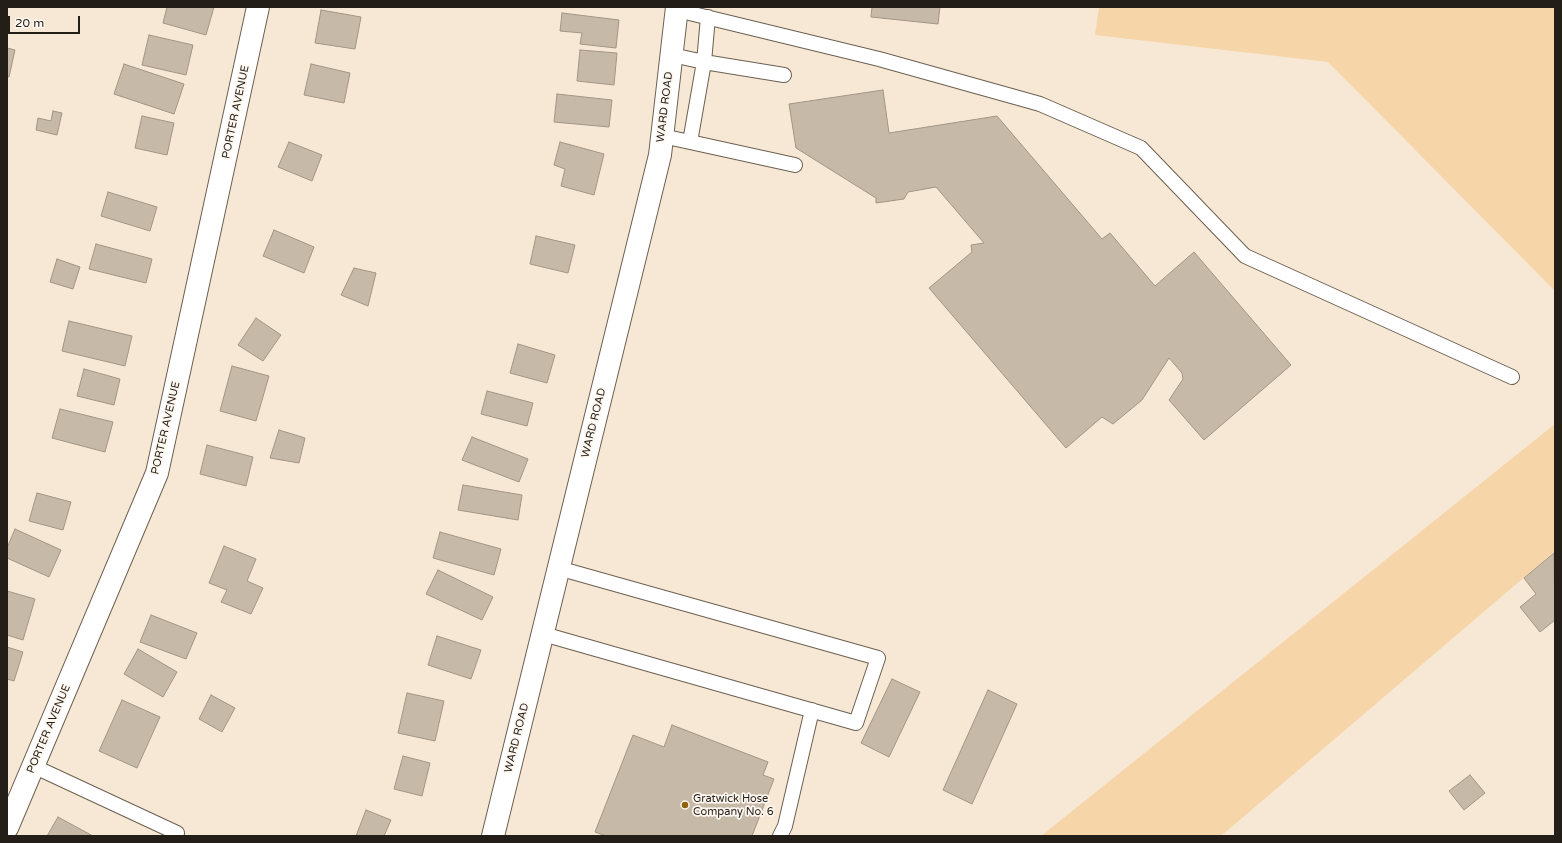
<!DOCTYPE html>
<html>
<head>
<meta charset="utf-8">
<style>
  body { margin:0 }
  #map { position:relative; width:1562px; height:843px; overflow:hidden; background:#f7e8d6; font-family:"Varela Round",sans-serif }
  canvas { display:block }
  .frame { position:absolute; inset:0; border:8px solid #231e17; pointer-events:none }
  .scale { position:absolute; left:8px; top:16px; width:72px; height:18px; box-sizing:border-box; border:2px solid #231e17; border-top:0; padding-left:5px; font-size:12px; line-height:14px; white-space:nowrap; color:#231e17; -webkit-text-stroke:3px #fdf7f0; paint-order:stroke }
</style>
</head>
<body>
<div id="map">
<canvas width="1562" height="843"></canvas>
<div class="frame"></div>
<div class="scale">20 m</div>
</div>
<script>
const ctx = document.querySelector('canvas').getContext('2d');
ctx.lineJoin = 'round';
function fillPath(path, color) { ctx.fillStyle = color; ctx.fill(path, 'evenodd'); }
const poly = rows => new Path2D(rows.map(r => 'M' + r).join(''));
function stroke(path, color, width, dash) { ctx.strokeStyle = color; ctx.lineWidth = width; ctx.lineCap = dash ? 'butt' : 'round'; ctx.setLineDash(dash || []); ctx.stroke(path); }
function drawText(font, color, halo, rows, align = 'center') {
  ctx.font = font + ' "Varela Round",sans-serif'; ctx.lineWidth = 3.5; ctx.setLineDash([]); ctx.textBaseline = 'middle'; ctx.strokeStyle = halo; ctx.fillStyle = color; for (const [text, x, y, turn = 0] of rows) {
    ctx.save(); ctx.translate(x, y); ctx.rotate((+turn || 0) * Math.PI / 180); ctx.textAlign = isNaN(turn) ? turn : align; if (halo) ctx.strokeText(text, 0, 0); ctx.fillText(text, 0, 0); ctx.restore();
  }
}
fillPath(poly([
  [1099,7,1555,7,1555,291,1328,62,1095,35],
  [1555,424,1555,551,1221,836,1041,836]
]), '#f6d5a9');
const building = poly([
  [167,7,214,7,206,35,163,23,167,7],
  [872,7,940,7,938,24,871,17,872,7],
  [321,10,361,17,355,49,315,43,321,10],
  [562,13,619,20,616,48,580,44,582,33,560,31,562,13],
  [149,35,193,45,186,75,142,65,149,35],
  [7,48,15,50,9,77,7,76,7,48],
  [580,50,617,53,614,85,577,81,580,50],
  [124,64,184,84,174,114,114,94,124,64],
  [311,64,350,73,344,103,304,95,311,64],
  [883,90,889,133,997,116,1102,239,1110,233,1155,286,1194,252,1291,365,1204,440,1169,400,1183,379,1182,373,1169,358,1142,400,1113,424,1102,417,1066,448,929,288,972,252,971,245,984,243,936,187,908,192,904,199,876,203,876,198,796,148,789,104,883,90],
  [557,94,612,100,609,127,554,122,557,94],
  [53,111,62,113,57,135,36,130,38,118,51,121,53,111],
  [142,116,174,123,167,155,135,148,142,116],
  [289,142,322,155,312,181,278,167,289,142],
  [560,142,604,154,594,195,561,186,565,169,554,165,560,142],
  [108,192,157,207,150,231,101,216,108,192],
  [274,230,314,247,304,273,263,256,274,230],
  [536,236,575,245,568,273,530,264,536,236],
  [96,244,152,259,146,283,89,269,96,244],
  [57,259,80,267,73,289,50,282,57,259],
  [354,268,376,273,368,306,341,295,354,268],
  [256,318,281,335,263,361,238,345,256,318],
  [69,321,132,336,125,366,62,351,69,321],
  [518,344,555,355,547,383,510,373,518,344],
  [232,366,269,376,256,421,220,411,232,366],
  [84,369,120,379,114,405,77,396,84,369],
  [487,391,533,403,527,426,481,414,487,391],
  [60,409,113,422,105,452,52,438,60,409],
  [279,430,305,438,299,463,270,458,279,430],
  [472,437,528,459,519,482,462,460,472,437],
  [207,445,253,457,246,486,200,474,207,445],
  [463,485,522,495,518,520,458,510,463,485],
  [37,493,71,502,63,530,29,521,37,493],
  [15,529,61,550,49,577,7,558,7,548,15,529],
  [440,532,501,549,494,575,433,558,440,532],
  [224,546,256,559,247,581,263,588,251,614,221,602,227,590,209,583,224,546],
  [1554,553,1555,620,1540,632,1520,607,1536,594,1524,578,1554,553],
  [438,570,493,597,482,620,426,594,438,570],
  [7,591,35,599,23,640,7,635,7,591],
  [151,615,197,633,186,659,140,642,151,615],
  [437,636,481,650,471,679,428,665,437,636],
  [7,647,23,652,14,681,7,679,7,647],
  [138,649,177,672,163,697,124,674,138,649],
  [892,679,920,692,889,757,861,743,892,679],
  [988,690,1017,704,972,804,943,790,988,690],
  [407,693,444,701,435,741,398,733,407,693],
  [211,695,235,708,222,732,199,719,211,695],
  [122,700,160,717,137,768,99,751,122,700],
  [672,725,768,762,763,775,774,779,752,836,606,836,595,832,633,735,664,747,672,725],
  [403,756,430,763,422,796,394,789,403,756],
  [1470,775,1485,793,1464,810,1449,791,1470,775],
  [366,810,391,820,384,836,356,836,366,810],
  [58,817,93,836,47,836,58,817]
]);
fillPath(building, '#c7b9a8');
stroke(building, '#a29584', 1);
const service = poly([
  [677,10,879,59,1040,104,1141,148,1245,256,1512,377],
  [672,55,704,62,708,17],
  [784,75,704,62,690,142,795,165],
  [662,136,690,142],
  [543,634,856,723,878,658,558,568],
  [33,766,177,833],
  [780,836,785,826,812,710]
]);
const minor = poly([
  [7,828,157,473,258,7]
]);
const secondary = poly([
  [493,836,660,155,677,7]
]);
stroke(service, '#6c6050', 16);
stroke(minor, '#6c6050', 24);
stroke(secondary, '#6c6050', 24);
stroke(service, '#fff', 14);
stroke(minor, '#fff', 22);
stroke(secondary, '#fff', 22);
for (const [x, y, r, color] of [
  [685,805,4,"#91610d"]
]) { const dot = new Path2D(); dot.arc(x, y, r, 0, 2 * Math.PI); ctx.fillStyle = color; ctx.fill(dot); stroke(dot, '#fdf7f0', 1.5); }
drawText('11px', '#231e17', '#fdf7f0', [
  ["WARD ROAD",665,107,-83],
  ["PORTER AVENUE",236,112,-78],
  ["WARD ROAD",594,423,-76],
  ["PORTER AVENUE",166,428,-77],
  ["PORTER AVENUE",49,729,-67],
  ["WARD ROAD",517,738,-76]
]);
drawText('11px', '#231e17', '#fdf7f0', [
  ["Gratwick Hose",693,799],
  ["Company No. 6",693,812]
], 'left');
</script>
</body>
</html>
